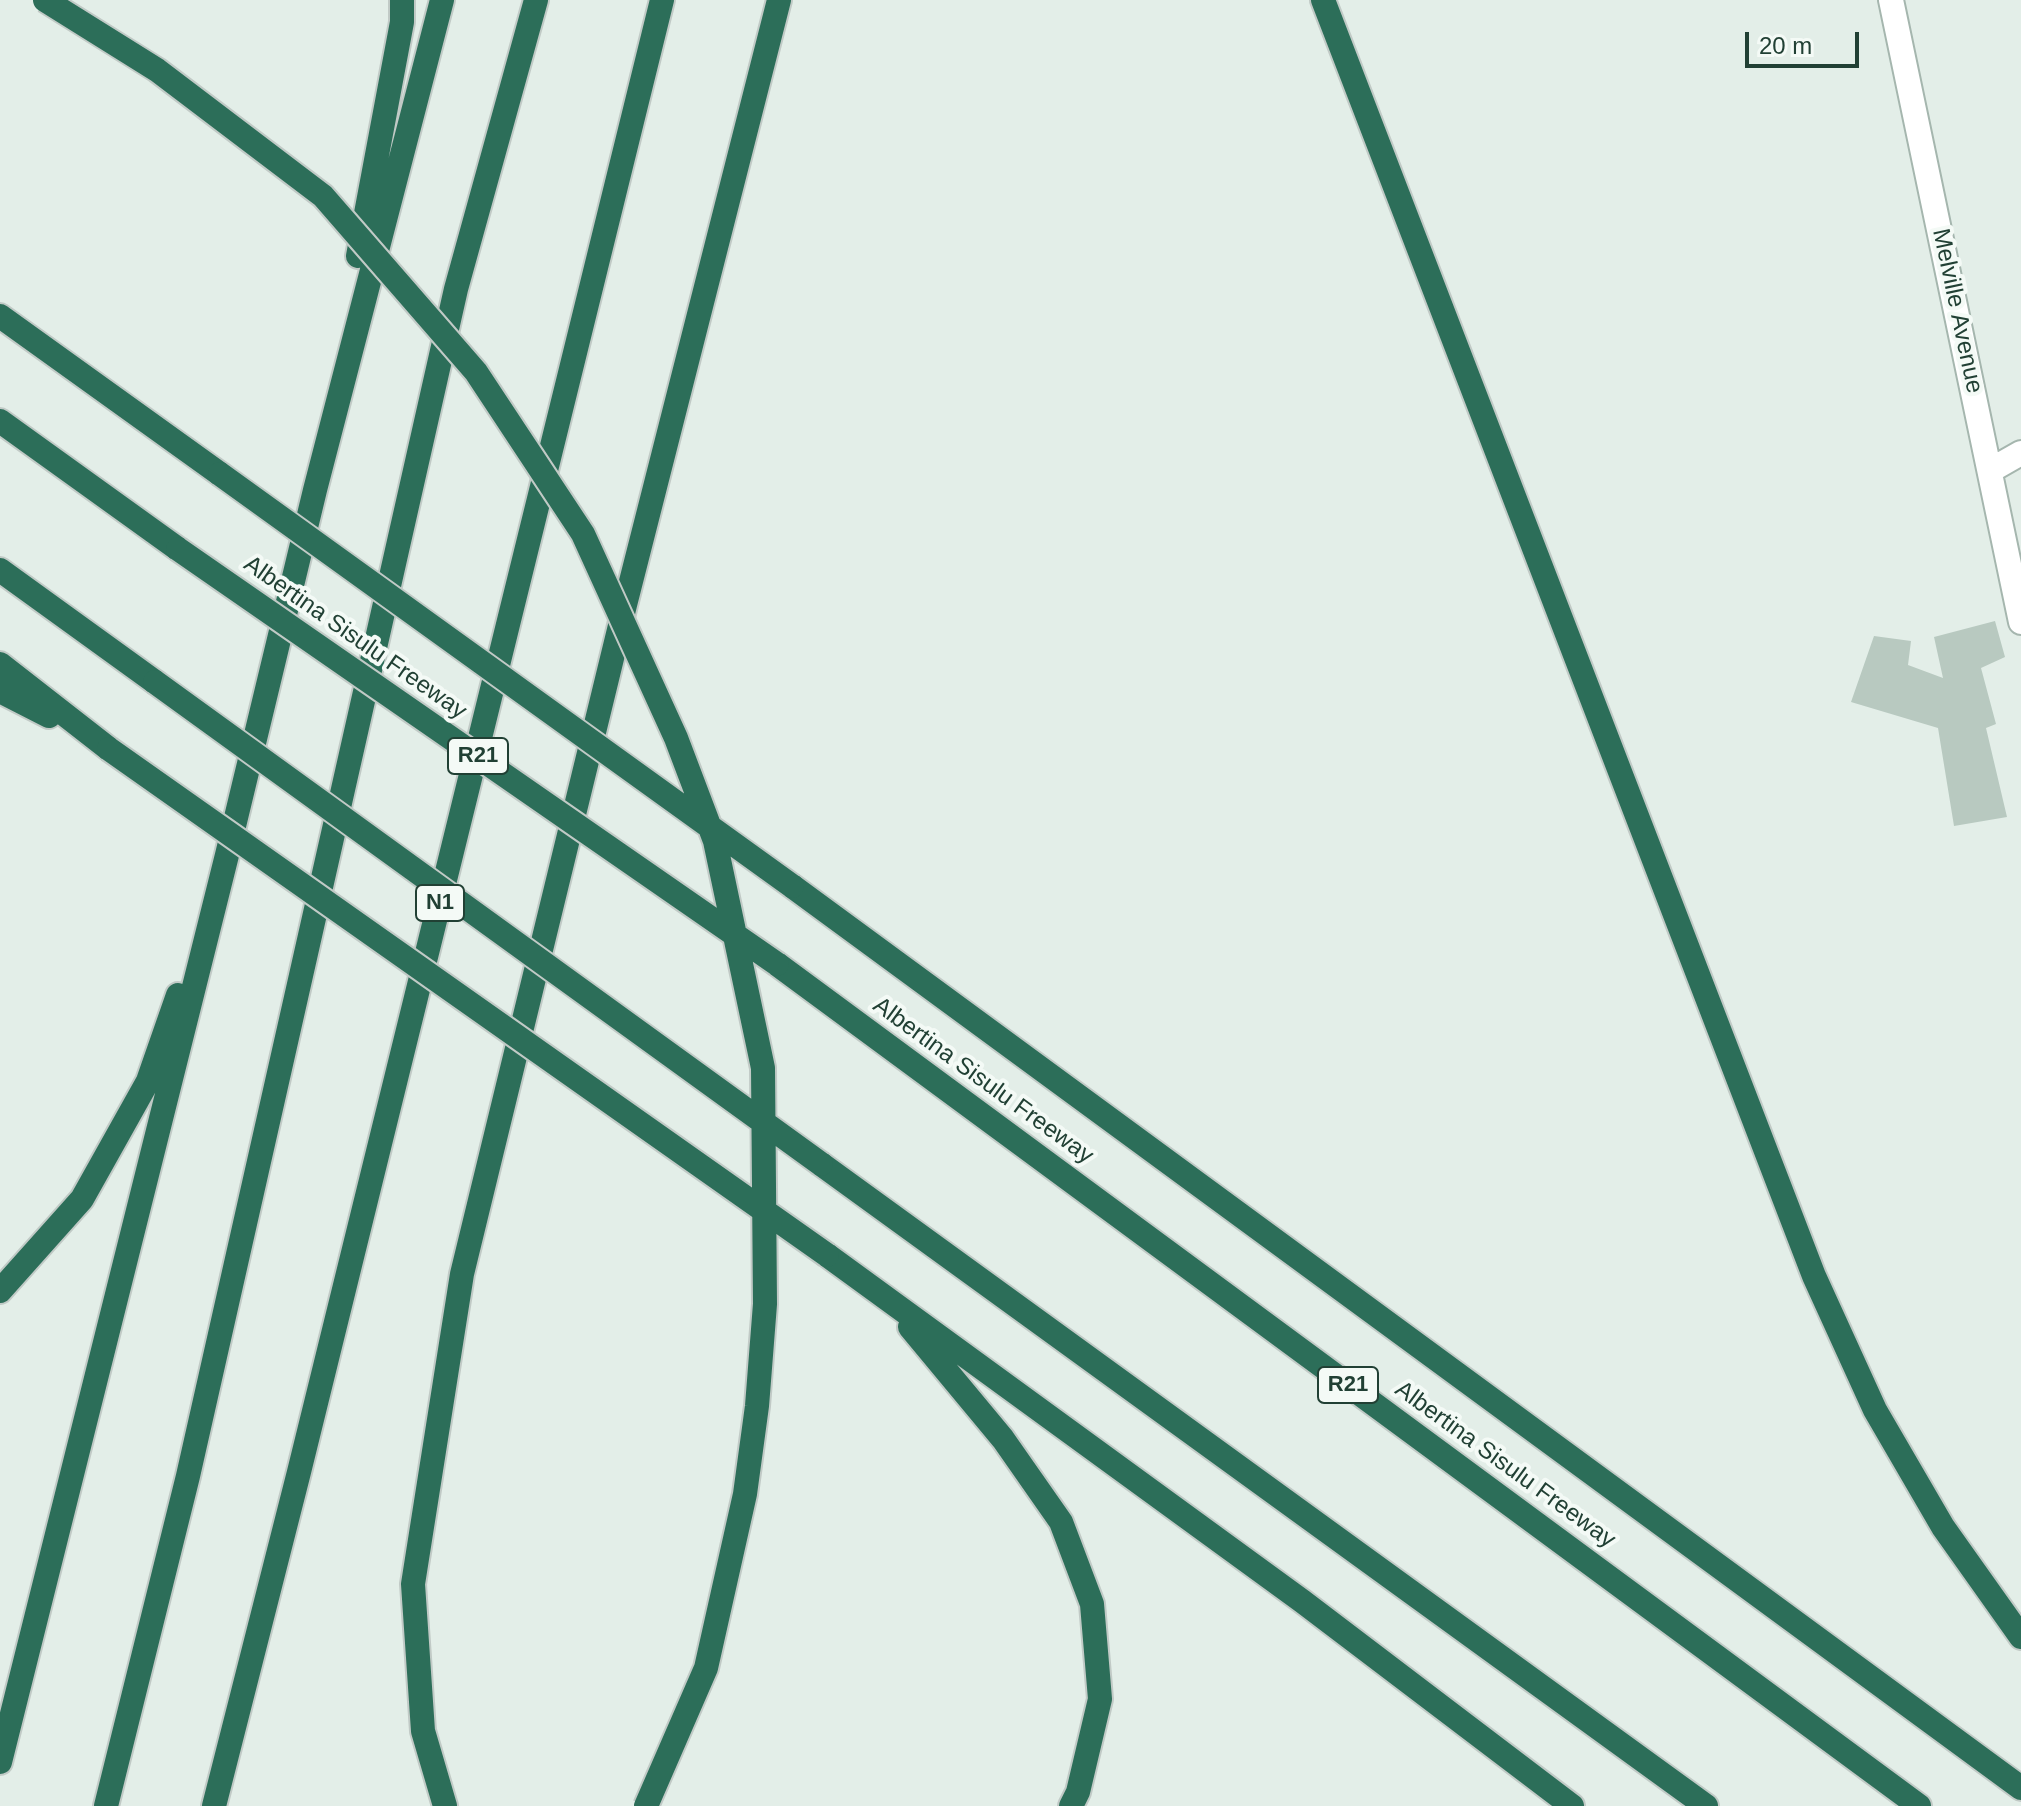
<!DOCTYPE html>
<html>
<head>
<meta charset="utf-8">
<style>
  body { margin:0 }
  #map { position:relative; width:2021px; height:1806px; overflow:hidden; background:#e3eee8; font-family:Helvetica,sans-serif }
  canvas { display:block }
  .scale { position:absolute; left:1745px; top:32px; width:114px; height:36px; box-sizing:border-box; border:4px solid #214034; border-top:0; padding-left:10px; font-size:24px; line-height:28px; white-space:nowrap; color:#214034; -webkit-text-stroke:6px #f4faf6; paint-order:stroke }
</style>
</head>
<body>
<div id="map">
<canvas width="2021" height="1806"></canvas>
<div class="scale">20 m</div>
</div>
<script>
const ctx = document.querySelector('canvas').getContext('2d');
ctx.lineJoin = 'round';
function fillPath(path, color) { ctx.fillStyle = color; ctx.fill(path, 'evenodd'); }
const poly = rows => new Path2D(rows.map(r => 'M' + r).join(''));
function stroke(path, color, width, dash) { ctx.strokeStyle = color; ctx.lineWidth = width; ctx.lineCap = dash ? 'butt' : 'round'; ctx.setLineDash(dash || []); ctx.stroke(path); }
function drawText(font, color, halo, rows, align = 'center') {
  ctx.font = font + ' Helvetica,sans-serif'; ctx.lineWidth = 8; ctx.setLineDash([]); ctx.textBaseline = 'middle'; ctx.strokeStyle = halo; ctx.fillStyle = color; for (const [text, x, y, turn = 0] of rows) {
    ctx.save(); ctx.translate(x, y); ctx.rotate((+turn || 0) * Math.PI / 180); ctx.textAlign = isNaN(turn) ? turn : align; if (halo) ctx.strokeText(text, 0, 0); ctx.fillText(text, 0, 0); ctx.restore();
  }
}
fillPath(poly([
  [1995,621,2005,657,1981,668,1996,724,1986,728,2007,817,1954,826,1938,728,1851,702,1874,636,1911,641,1908,665,1943,678,1934,637]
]), '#b8c9c0');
const street = poly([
  [1891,0,2021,622],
  [1991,470,2021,453]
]);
const highway = poly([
  [1323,0,1814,1276,1875,1410,1943,1527,2021,1637],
  [358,256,402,22,402,0],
  [0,316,220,474],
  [0,421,178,549],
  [0,570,155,682],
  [0,664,109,749],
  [0,691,49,716],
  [792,886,2021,1788],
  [777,964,1919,1806],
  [821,1164,1706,1806],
  [827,1255,1302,1601,1572,1806],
  [0,1291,82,1199,148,1081,178,995],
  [910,1327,1003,1439,1061,1522,1092,1604,1100,1699,1078,1792,1071,1806],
  [0,1762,227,855,315,490,442,0],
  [106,1806,188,1476,456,289,536,0],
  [214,1806,299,1472,662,0],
  [445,1806,423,1731,413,1584,462,1274,625,605,779,0]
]);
stroke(street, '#a5b6ae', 28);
stroke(highway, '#c1cac6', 28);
stroke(street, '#fff', 24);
stroke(highway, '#2c6e59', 24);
const highwayBridge = poly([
  [45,0,157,70,323,196,476,372,583,534,676,738,715,841,763,1068,765,1304,757,1406,745,1494,706,1668,646,1806],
  [220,474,792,886],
  [178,549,777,964],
  [155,682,821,1164],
  [109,749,827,1255]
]);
stroke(highwayBridge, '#c1cac6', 28, []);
stroke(highwayBridge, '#2c6e59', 24);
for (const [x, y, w] of [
  [478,756,60],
  [440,903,48],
  [1348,1385,60]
]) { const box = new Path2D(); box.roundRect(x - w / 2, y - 18, w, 36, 6); ctx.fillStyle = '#f4faf6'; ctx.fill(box); stroke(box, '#214034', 2); }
drawText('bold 22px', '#214034', null, [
  ["R21",478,756],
  ["N1",440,903],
  ["R21",1348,1385]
]);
drawText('24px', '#214034', '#f4faf6', [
  ["Melville Avenue",1957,311,78],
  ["Albertina Sisulu Freeway",355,638,35],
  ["Albertina Sisulu Freeway",983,1081,36],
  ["Albertina Sisulu Freeway",1505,1465,36]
]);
</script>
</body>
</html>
